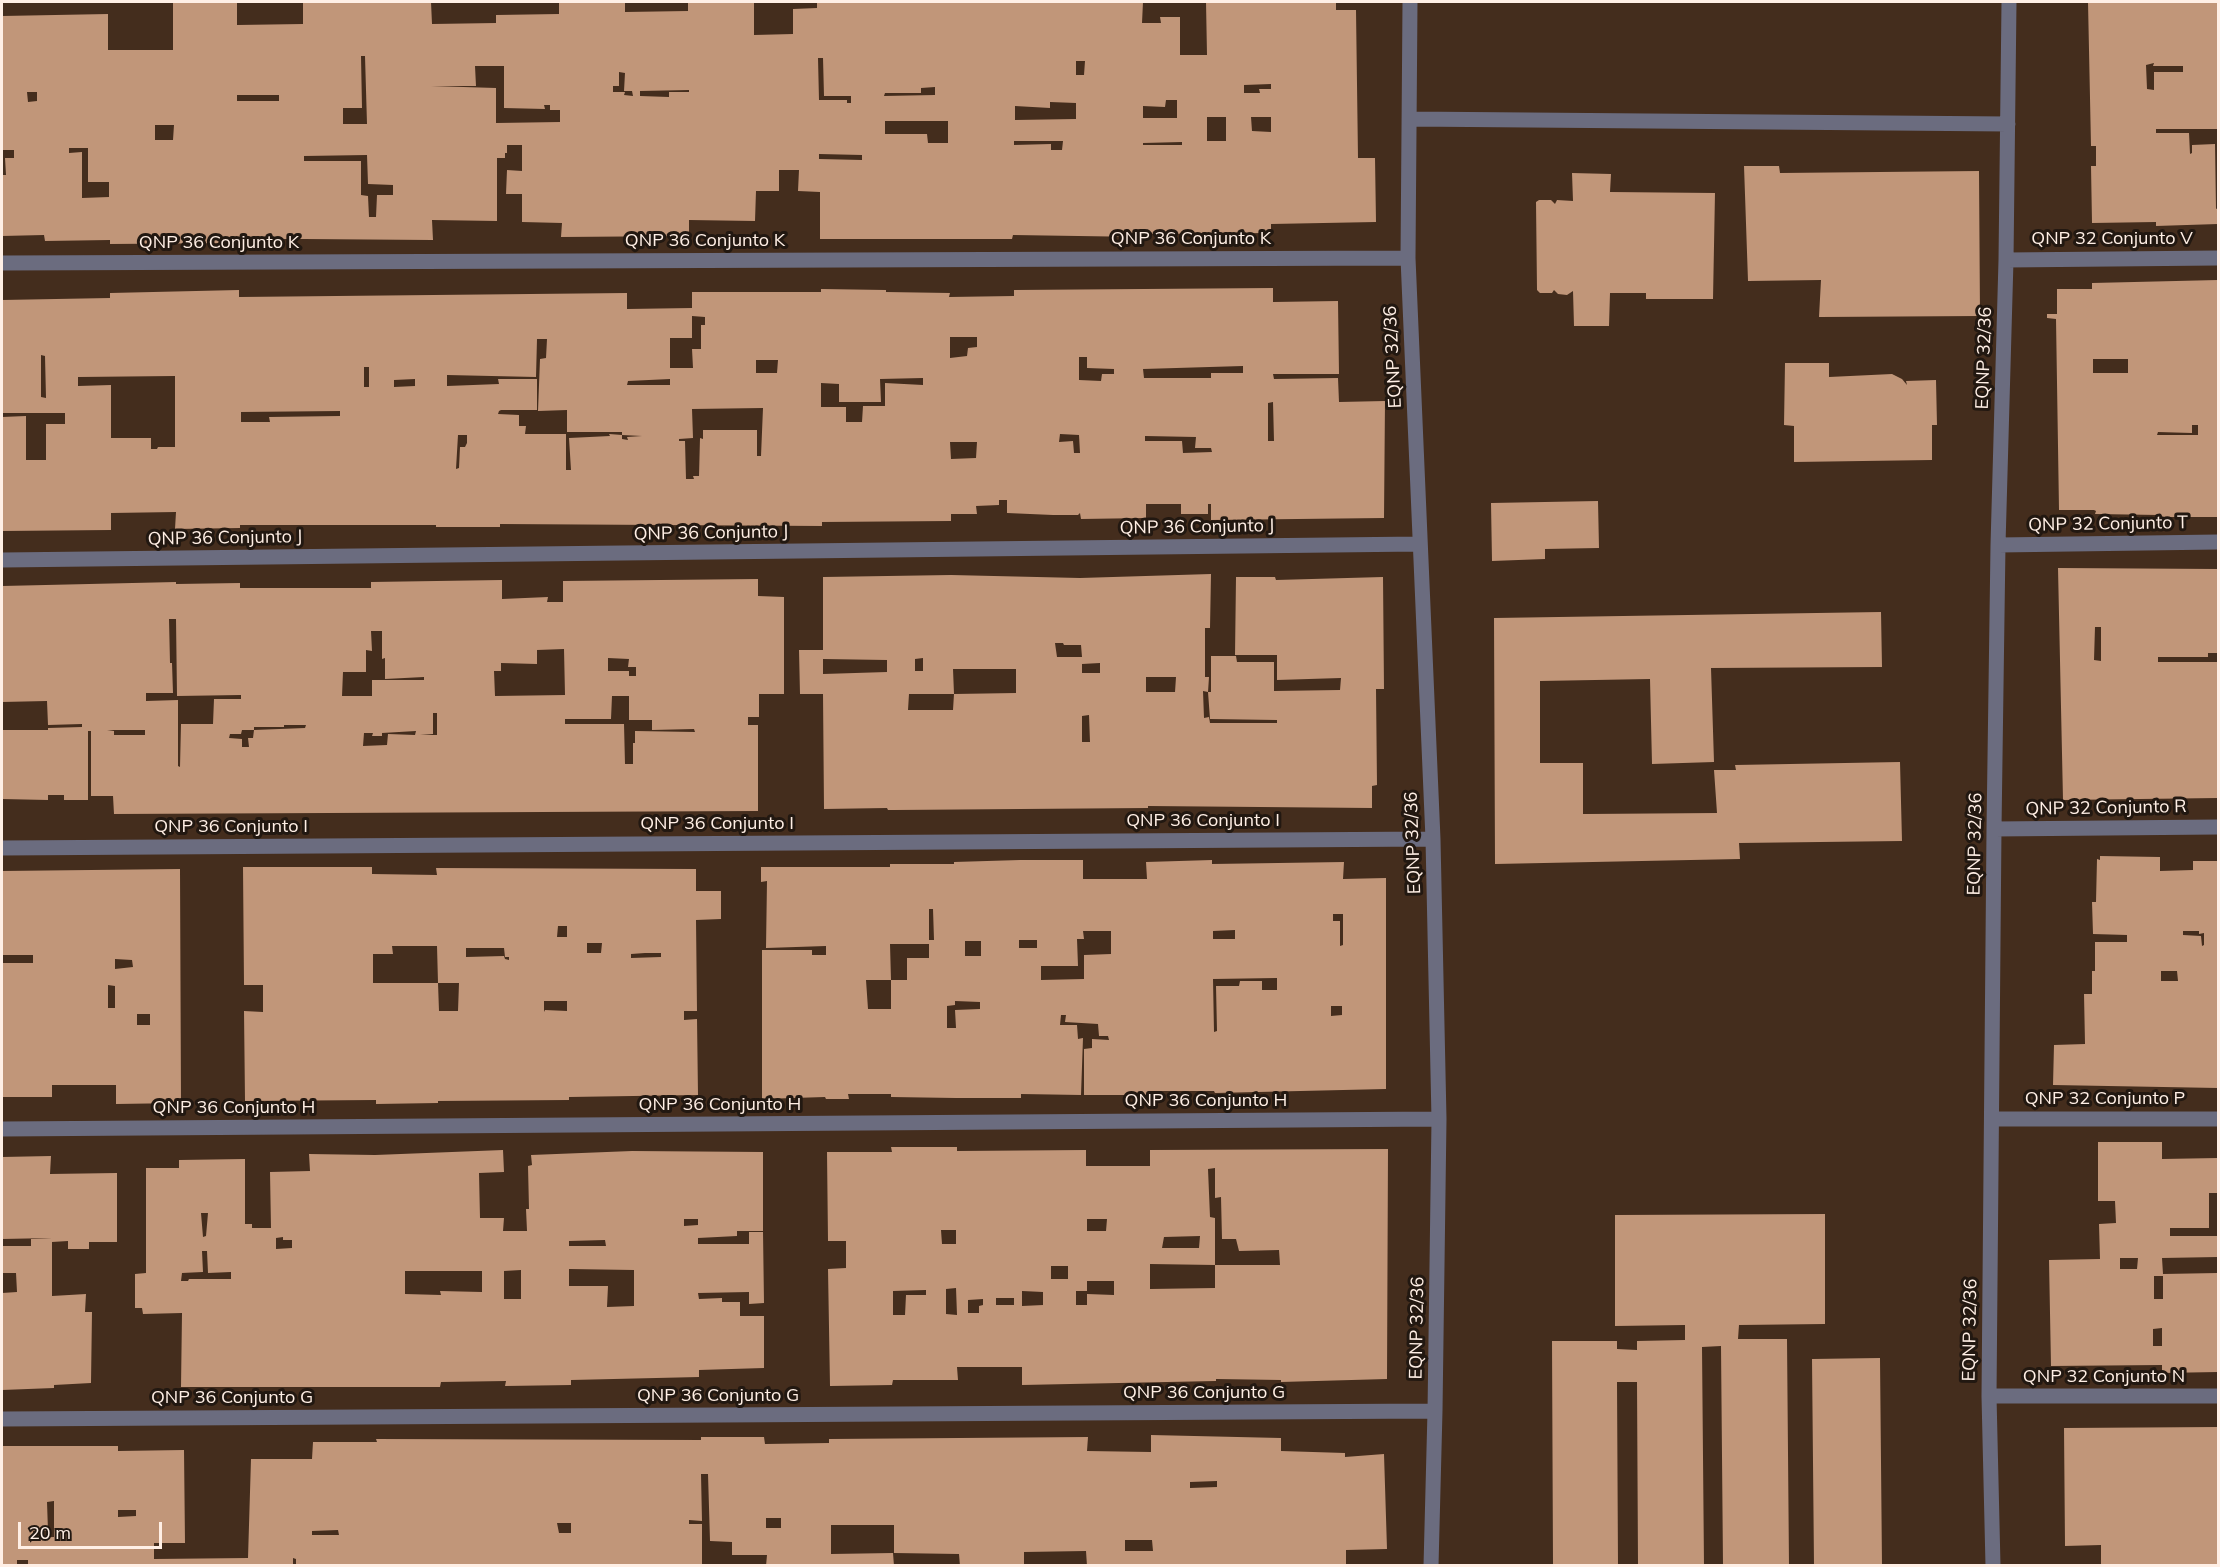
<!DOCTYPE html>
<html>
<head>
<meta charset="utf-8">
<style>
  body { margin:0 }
  #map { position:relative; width:2220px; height:1567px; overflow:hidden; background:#442d1d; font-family:Mulish,sans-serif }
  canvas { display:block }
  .frame { position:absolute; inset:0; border:3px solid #ffefe5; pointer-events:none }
  .scale { position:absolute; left:18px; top:1522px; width:144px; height:27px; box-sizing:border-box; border:3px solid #ffefe5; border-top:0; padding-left:8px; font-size:18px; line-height:21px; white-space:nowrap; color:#ffefe5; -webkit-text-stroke:4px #221811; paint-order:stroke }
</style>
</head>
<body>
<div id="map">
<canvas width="2220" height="1567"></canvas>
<div class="frame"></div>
<div class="scale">20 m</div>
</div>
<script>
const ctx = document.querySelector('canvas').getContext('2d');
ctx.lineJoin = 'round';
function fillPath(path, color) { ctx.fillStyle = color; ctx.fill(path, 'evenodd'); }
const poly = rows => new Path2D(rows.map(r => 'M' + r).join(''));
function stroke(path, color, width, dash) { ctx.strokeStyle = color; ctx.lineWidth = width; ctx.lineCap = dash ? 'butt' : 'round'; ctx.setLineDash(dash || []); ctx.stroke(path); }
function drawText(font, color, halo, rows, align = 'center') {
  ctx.font = font + ' Mulish,sans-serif'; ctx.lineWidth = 6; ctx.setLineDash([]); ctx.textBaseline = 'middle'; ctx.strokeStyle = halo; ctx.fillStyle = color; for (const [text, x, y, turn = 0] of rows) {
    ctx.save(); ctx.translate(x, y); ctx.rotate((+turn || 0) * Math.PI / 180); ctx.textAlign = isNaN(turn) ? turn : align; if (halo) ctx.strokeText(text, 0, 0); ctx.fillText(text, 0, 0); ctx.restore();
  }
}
fillPath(poly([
  [173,2,237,2,237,25,303,24,303,2,431,2,432,24,496,23,496,15,559,14,559,2,625,2,625,12,688,11,688,2,754,2,754,35,793,34,793,9,817,8,817,2,1143,2,1142,23,1161,23,1160,17,1180,17,1180,55,1207,55,1206,2,1336,2,1336,10,1356,10,1358,158,1375,158,1376,222,1271,224,1271,233,1143,234,1143,237,1013,235,1012,239,820,239,820,192,798,191,799,170,779,170,779,191,756,191,755,221,689,220,689,236,561,237,562,223,522,222,522,194,506,194,507,170,522,171,522,145,507,145,507,153,505,153,505,158,497,158,497,221,432,220,433,240,304,239,240,239,240,243,110,244,110,240,45,241,44,235,2,236,2,175,6,175,5,158,14,158,14,150,2,150,2,16,108,14,108,50,173,50],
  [361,56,365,56,367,124,343,124,343,108,362,108],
  [818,58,823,58,824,96,851,96,851,103,847,103,847,100,819,100],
  [1076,61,1085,61,1084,75,1076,75],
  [475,66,504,66,504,108,545,109,544,105,550,105,550,110,560,110,560,122,496,123,496,88,431,86,476,86],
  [619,72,625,73,624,91,632,91,633,96,624,95,625,92,613,92,613,86,619,86],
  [1271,84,1271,89,1259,89,1260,93,1244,93,1244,85],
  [935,87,935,95,884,96,885,93,921,93,921,88],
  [689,90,689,92,669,92,669,97,640,96,640,91],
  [27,92,37,92,37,101,28,102],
  [237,95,279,95,279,101,237,101],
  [1166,100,1177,100,1177,118,1143,118,1143,106,1165,107],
  [1050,102,1076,103,1076,119,1015,120,1015,106,1050,108],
  [1207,117,1226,117,1226,141,1207,141],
  [1251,117,1271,117,1271,132,1252,131],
  [885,121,948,121,948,143,928,143,927,134,885,134],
  [155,125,174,125,173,140,155,140],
  [1014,141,1063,141,1062,150,1051,150,1051,144,1014,145],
  [1182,142,1182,145,1143,145,1143,143],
  [69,148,88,148,88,182,109,182,109,197,82,198,82,152,69,153],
  [819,154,862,155,862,160,819,159],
  [367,155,368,184,393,185,393,195,377,195,376,217,369,217,368,196,361,195,361,161,304,161,304,156],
  [2088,2,2218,2,2218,129,2156,129,2156,133,2189,133,2190,154,2192,153,2192,145,2215,144,2216,209,2218,208,2218,224,2156,226,2156,222,2092,223,2091,166,2096,166,2096,146,2091,146],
  [2154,63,2153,66,2183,66,2183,72,2154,72,2154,90,2147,89,2146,65],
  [1744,166,1779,166,1780,173,1979,171,1980,316,1819,317,1821,280,1748,281],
  [1572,173,1611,174,1610,192,1715,193,1713,299,1646,299,1646,293,1610,293,1609,326,1574,326,1573,291,1567,295,1558,294,1554,290,1552,293,1540,293,1537,290,1536,202,1539,200,1551,200,1555,204,1557,200,1573,201],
  [2218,280,2218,517,2158,517,2159,515,2095,514,2096,511,2094,510,2059,510,2056,319,2047,318,2047,314,2057,314,2057,289,2092,289,2092,283],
  [2093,359,2128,359,2128,373,2093,373],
  [2192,425,2198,425,2198,435,2157,435,2158,432,2192,433],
  [1273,288,1273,302,1338,301,1339,374,1273,374,1274,379,1338,378,1339,402,1385,401,1384,518,1211,520,1211,504,1208,504,1208,514,1181,514,1181,504,1146,504,1146,518,1081,519,1080,513,1078,515,1053,515,1007,513,1007,500,999,500,999,505,976,506,977,514,951,514,951,521,822,522,822,526,500,524,500,527,436,527,436,525,240,525,240,528,175,529,176,512,111,513,111,530,2,531,2,417,26,416,26,460,46,460,46,424,65,424,65,413,2,413,2,300,110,298,110,293,239,290,239,297,627,293,627,309,692,308,692,292,821,292,821,289,886,290,886,292,950,293,949,297,1014,296,1014,290],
  [692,316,705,317,705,325,701,325,701,349,692,349,693,368,670,368,670,338,692,338],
  [950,337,977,337,977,347,968,348,967,356,950,358],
  [537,339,547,339,546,358,540,359,538,411,567,410,567,432,622,432,622,435,642,436,627,437,628,440,622,439,622,435,609,434,610,436,569,438,571,470,566,470,566,434,525,434,526,426,519,426,519,415,498,414,499,411,501,410,537,410,537,379,498,379,499,384,447,386,447,375,536,377],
  [41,355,45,356,46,398,41,397],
  [1079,357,1087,357,1087,368,1114,369,1114,374,1102,374,1101,381,1079,380],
  [756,360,778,360,777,373,756,373],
  [1243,366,1243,373,1211,373,1211,378,1144,378,1143,369],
  [364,367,369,367,369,387,364,387],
  [175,376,175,447,158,447,157,449,151,449,151,438,111,438,111,385,78,386,78,377],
  [923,378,923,385,885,383,885,406,863,406,862,422,846,422,846,407,821,407,821,383,839,384,839,402,881,402,880,379],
  [415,379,415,386,394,387,394,380],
  [670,379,670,385,627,385,628,381],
  [1273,402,1274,441,1268,441,1268,403],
  [763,408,761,456,757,456,757,430,703,430,703,439,700,438,699,476,693,476,694,479,686,479,685,441,679,441,679,439,693,438,692,409],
  [340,411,340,416,269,417,270,422,241,422,241,412],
  [1060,434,1079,435,1080,453,1074,453,1073,441,1059,442],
  [458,435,467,435,467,443,465,447,460,447,459,468,456,469],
  [1145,436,1196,437,1195,448,1211,448,1212,452,1183,453,1182,441,1145,441],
  [950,442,977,442,976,458,951,459],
  [1785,363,1829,363,1829,377,1892,374,1902,379,1907,385,1906,381,1936,380,1937,425,1932,425,1932,460,1794,462,1794,426,1784,425],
  [1598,501,1599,548,1545,549,1545,559,1492,561,1491,503],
  [2058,568,2218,569,2218,653,2208,653,2208,657,2158,657,2158,662,2218,662,2218,798,2063,800],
  [2095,627,2101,627,2101,661,2094,660],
  [1211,574,1210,628,1205,628,1205,677,1209,677,1208,692,1203,691,1204,718,1209,717,1210,723,1277,723,1277,720,1210,719,1208,692,1211,692,1211,656,1236,656,1237,662,1274,662,1274,691,1340,690,1341,678,1277,680,1277,655,1235,655,1236,577,1275,577,1276,580,1383,577,1384,689,1376,689,1377,785,1372,786,1372,808,1148,806,1148,808,895,810,888,810,887,808,824,809,823,694,800,694,799,650,823,650,823,577,951,575,1080,578],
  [1055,643,1063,643,1064,645,1081,645,1082,657,1057,657],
  [923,658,923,671,915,671,915,659],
  [823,659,887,660,887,672,823,674],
  [1100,663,1100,673,1082,673,1082,664],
  [953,669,1016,669,1016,693,954,694],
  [1146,677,1176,677,1175,692,1146,692],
  [909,694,954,694,953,710,908,710],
  [1089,715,1090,742,1082,742,1082,716],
  [758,579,758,596,784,597,784,694,759,694,759,717,748,717,748,725,758,725,758,811,114,814,113,796,91,796,91,731,88,731,88,800,64,800,64,795,48,795,48,800,2,799,2,730,48,730,48,728,82,727,82,724,48,725,47,701,2,702,2,586,176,582,176,584,240,583,240,588,371,588,371,582,502,580,502,599,548,597,547,602,563,602,563,581],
  [169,619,176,619,177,696,241,695,241,699,214,699,213,724,181,724,180,767,178,766,178,700,146,701,146,693,173,693,172,663,170,663],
  [371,631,382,631,382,659,385,658,385,679,424,677,424,680,372,680,372,696,342,696,343,672,366,672,366,650,372,651],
  [564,649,565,695,495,696,494,671,501,671,501,663,537,664,537,650],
  [608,658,629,659,628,667,636,667,636,676,629,676,629,671,608,671],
  [612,696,629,696,629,720,652,720,652,730,694,729,695,732,635,731,635,743,633,743,633,764,625,764,624,724,565,724,565,719,611,719],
  [433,713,437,713,437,735,420,735,433,734],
  [284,725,306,725,305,728,254,730,253,738,248,738,249,747,242,747,242,739,229,738,230,734,241,734,242,730,254,730,254,727,284,727],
  [107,730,145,730,145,735,114,735,114,731],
  [416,731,415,735,388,734,387,745,363,746,364,733,373,733,372,736,382,736,382,733],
  [1881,612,1882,667,1711,668,1714,762,1652,764,1650,679,1540,681,1540,763,1583,763,1583,814,1586,814,1717,813,1714,770,1736,770,1735,765,1900,762,1902,841,1739,843,1740,859,1495,864,1494,618],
  [2100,856,2160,857,2160,871,2193,870,2193,861,2218,861,2218,1088,2053,1085,2054,1045,2085,1044,2084,994,2092,994,2092,971,2095,971,2095,942,2127,942,2127,935,2093,934,2092,902,2096,902,2097,859,2100,860],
  [2183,931,2199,931,2199,934,2204,933,2204,945,2202,946,2201,936,2183,935],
  [2161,971,2177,971,2178,981,2161,981],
  [1020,860,1083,860,1083,879,1147,879,1146,862,1212,860,1212,864,1344,862,1343,879,1386,878,1386,1089,1215,1093,1214,1091,1148,1091,1147,1095,1084,1095,1084,1049,1092,1048,1092,1039,1109,1040,1108,1036,1099,1036,1098,1024,1065,1022,1066,1015,1061,1015,1060,1025,1077,1025,1078,1039,1083,1038,1081,1095,1021,1094,1021,1098,956,1098,891,1097,891,1094,848,1094,849,1099,826,1099,825,1097,762,1099,762,950,812,950,812,955,826,955,826,946,766,948,767,881,761,882,761,867,890,867,890,864,954,864,954,862],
  [929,909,933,909,934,940,929,940],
  [1333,914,1343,914,1343,945,1340,946,1340,921,1333,921],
  [1235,930,1235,939,1213,939,1213,931],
  [1083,931,1111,931,1111,954,1084,955,1084,979,1041,980,1041,966,1078,966,1077,939,1084,939],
  [1019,940,1037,940,1037,948,1019,948],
  [965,941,981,941,981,956,965,956],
  [890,944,929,944,929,958,907,958,907,980,891,980],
  [1277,978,1277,990,1262,990,1262,981,1240,981,1239,986,1216,986,1217,1031,1214,1032,1213,979],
  [866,980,891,980,891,1009,868,1009],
  [955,1001,980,1002,980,1009,955,1010,956,1028,947,1028,947,1006,955,1005],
  [1331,1006,1342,1006,1342,1015,1331,1016],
  [243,867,372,867,372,874,437,875,436,868,696,869,696,891,721,891,721,919,696,920,697,1011,684,1011,684,1020,697,1019,698,1095,569,1097,569,1100,438,1101,438,1103,376,1104,376,1100,245,1101,244,1011,263,1012,263,985,244,985],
  [558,926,567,926,567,937,557,937],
  [587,943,602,943,601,953,587,953],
  [392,946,437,946,438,983,373,983,373,954,393,954],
  [466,948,504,948,505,957,509,957,509,960,505,959,504,956,466,957],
  [645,953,661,953,661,957,631,958,631,954],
  [438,983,459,983,458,1011,439,1011],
  [544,1001,567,1001,567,1011,545,1010,544,1012],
  [180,869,181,1103,116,1104,116,1085,52,1085,52,1097,2,1097,2,963,33,963,33,955,2,955,2,871],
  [115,959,132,960,133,967,115,969],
  [108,985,115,986,115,1008,108,1008],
  [137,1014,150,1014,150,1025,137,1025],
  [2098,1142,2162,1142,2162,1159,2218,1158,2218,1193,2209,1193,2209,1228,2170,1228,2170,1236,2218,1236,2218,1257,2162,1258,2163,1274,2218,1273,2218,1372,2162,1373,2162,1365,2051,1366,2049,1260,2100,1259,2099,1224,2116,1223,2115,1201,2098,1201],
  [2120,1258,2138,1258,2137,1269,2120,1269],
  [2154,1276,2163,1276,2163,1299,2154,1299],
  [2162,1328,2162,1346,2153,1346,2153,1329],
  [891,1147,957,1147,957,1151,1086,1150,1086,1166,1150,1166,1150,1150,1388,1149,1387,1379,1281,1382,1281,1380,1216,1379,1216,1381,1022,1385,1022,1367,957,1367,958,1380,893,1380,892,1385,830,1386,828,1269,846,1268,846,1241,828,1241,827,1152,892,1152],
  [1215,1168,1215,1198,1221,1197,1222,1239,1236,1239,1239,1251,1279,1250,1280,1265,1215,1265,1215,1288,1150,1289,1150,1264,1215,1265,1215,1218,1210,1217,1208,1169],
  [1087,1219,1107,1219,1106,1231,1087,1231],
  [941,1230,956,1230,956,1244,942,1244],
  [1200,1236,1199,1248,1162,1248,1164,1237],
  [1051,1266,1068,1266,1068,1279,1051,1279],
  [1087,1281,1114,1281,1114,1295,1087,1294,1087,1305,1076,1305,1076,1291,1087,1291],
  [956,1288,957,1315,946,1314,946,1289],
  [926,1290,926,1295,906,1295,905,1315,893,1315,893,1291],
  [1022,1291,1043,1292,1043,1305,1022,1306],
  [996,1298,1014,1298,1014,1305,996,1305],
  [983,1299,983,1305,979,1306,979,1313,968,1313,968,1300],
  [503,1150,504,1172,479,1173,480,1218,504,1218,503,1231,527,1231,526,1209,529,1209,528,1166,532,1165,531,1155,632,1151,763,1152,763,1231,737,1231,737,1236,698,1238,698,1244,749,1244,749,1232,763,1232,764,1303,749,1304,749,1292,698,1293,699,1299,722,1298,722,1302,740,1302,740,1316,764,1316,764,1368,699,1370,699,1377,571,1380,571,1385,505,1386,506,1381,441,1382,440,1387,181,1387,182,1313,143,1314,142,1308,135,1308,135,1274,146,1273,146,1168,179,1168,179,1160,245,1159,245,1224,252,1224,252,1228,271,1228,270,1172,310,1171,309,1154,375,1155],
  [201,1213,208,1213,206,1236,203,1237],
  [684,1219,698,1219,698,1225,684,1226],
  [283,1237,283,1240,292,1240,292,1248,276,1249,276,1238],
  [605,1240,606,1246,569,1246,569,1241],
  [202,1251,207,1251,208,1273,231,1272,231,1279,189,1279,188,1281,181,1281,182,1273,203,1272],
  [569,1269,634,1270,634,1306,607,1307,608,1286,569,1286],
  [521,1270,521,1299,504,1299,504,1271],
  [405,1271,482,1271,482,1292,440,1291,441,1295,405,1294],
  [51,1156,50,1174,117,1173,117,1242,89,1242,89,1249,68,1249,68,1241,52,1242,52,1296,86,1294,85,1312,92,1312,91,1383,54,1385,54,1388,2,1390,2,1293,17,1292,16,1273,2,1273,2,1246,31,1246,31,1239,52,1238,2,1239,2,1157],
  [1825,1214,1825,1324,1739,1325,1738,1339,1787,1339,1789,1566,1723,1566,1721,1346,1702,1347,1704,1566,1638,1566,1637,1382,1617,1382,1618,1566,1553,1566,1552,1341,1617,1341,1617,1349,1637,1350,1637,1341,1685,1340,1685,1325,1615,1326,1615,1215],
  [1880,1358,1882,1566,1814,1566,1812,1359],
  [2218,1427,2218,1566,2101,1566,2101,1545,2065,1546,2064,1428],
  [1151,1435,1281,1438,1281,1451,1345,1453,1345,1457,1384,1454,1387,1549,1346,1550,1346,1566,1087,1566,1086,1551,1024,1552,1024,1566,960,1566,959,1554,894,1553,894,1525,831,1525,831,1554,893,1553,894,1566,766,1566,767,1555,732,1555,732,1542,710,1541,708,1474,701,1474,702,1521,689,1520,689,1524,702,1524,702,1566,296,1566,296,1559,293,1558,293,1566,28,1566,28,1560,17,1560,17,1566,2,1566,2,1446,118,1446,118,1451,184,1450,185,1543,154,1543,154,1559,248,1558,251,1459,312,1459,313,1442,377,1442,376,1439,701,1440,701,1437,764,1437,765,1444,829,1443,829,1439,1088,1437,1087,1451,1151,1452],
  [1217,1481,1217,1487,1190,1488,1190,1482],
  [54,1501,54,1537,33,1538,33,1531,48,1531,47,1502],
  [118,1510,136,1510,136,1516,118,1517],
  [766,1518,781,1518,781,1528,766,1528],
  [557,1523,571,1523,571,1533,559,1533],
  [338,1530,339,1535,312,1535,312,1531],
  [1125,1540,1152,1540,1153,1551,1125,1551]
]), '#c19679');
stroke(poly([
  [1410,2,1408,258,1433,839,1439,1119,1435,1411,1431,1566],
  [1409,119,2008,124],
  [2006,260,2218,258],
  [2,263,1408,258],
  [1998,545,2218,542],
  [2,560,1420,544],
  [1994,829,2218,827],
  [2,848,1433,839],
  [1992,1119,2218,1119],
  [2,1129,1439,1119],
  [1989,1396,2218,1396],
  [2,1419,1435,1411],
  [1993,1566,1989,1396,1994,829,1998,545,2006,260,2009,2]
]), '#6b6c7f', 15);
drawText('18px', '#ffefe5', '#221811', [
  ["QNP 36 Conjunto K",1191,239],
  ["QNP 32 Conjunto V",2112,239],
  ["QNP 36 Conjunto K",705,241],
  ["QNP 36 Conjunto K",219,243],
  ["EQNP 32/36",1393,357,-93],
  ["EQNP 32/36",1984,358,-88],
  ["QNP 32 Conjunto T",2108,524,-1],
  ["QNP 36 Conjunto J",1197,527,-1],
  ["QNP 36 Conjunto J",711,533,-1],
  ["QNP 36 Conjunto J",225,538,-1],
  ["QNP 32 Conjunto R",2106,808,-1],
  ["QNP 36 Conjunto I",1203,821],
  ["QNP 36 Conjunto I",717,824],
  ["QNP 36 Conjunto I",231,827],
  ["EQNP 32/36",1413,843,-92],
  ["EQNP 32/36",1975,844,-89],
  ["QNP 32 Conjunto P",2105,1099],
  ["QNP 36 Conjunto H",1206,1101],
  ["QNP 36 Conjunto H",720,1105],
  ["QNP 36 Conjunto H",234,1108],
  ["EQNP 32/36",1417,1328,-89],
  ["EQNP 32/36",1970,1330,-89],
  ["QNP 32 Conjunto N",2104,1377],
  ["QNP 36 Conjunto G",1204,1393],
  ["QNP 36 Conjunto G",718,1396],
  ["QNP 36 Conjunto G",232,1398]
]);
</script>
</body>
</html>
